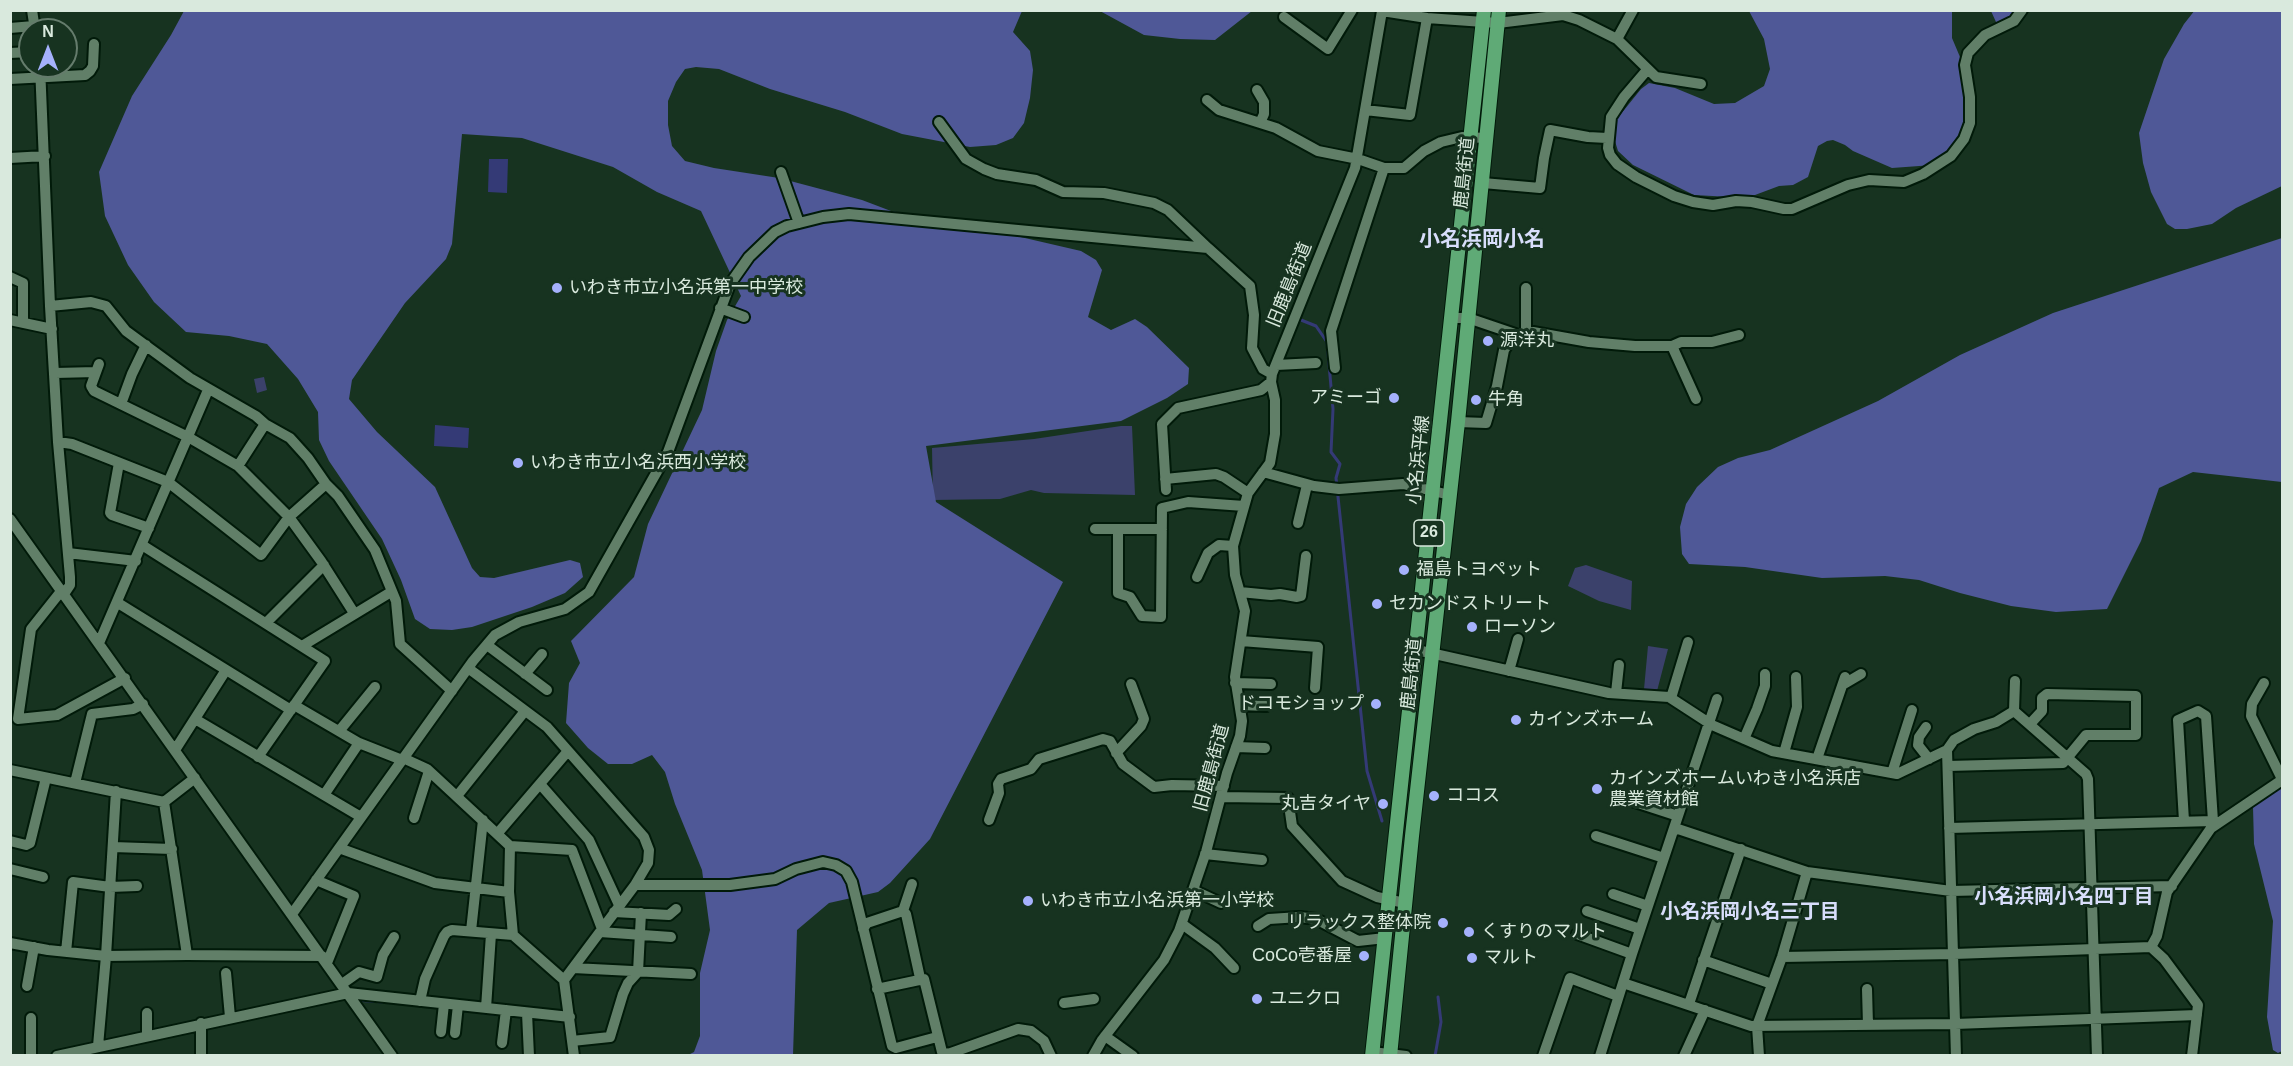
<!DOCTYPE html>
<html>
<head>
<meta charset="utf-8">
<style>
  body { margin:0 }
  #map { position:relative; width:2293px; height:1066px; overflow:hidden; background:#173320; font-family:Arial,sans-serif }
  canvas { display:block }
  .frame { position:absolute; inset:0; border:12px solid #d9e9dd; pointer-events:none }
  .north { position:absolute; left:18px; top:18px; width:60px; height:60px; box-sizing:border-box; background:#173320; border:2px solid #657c6c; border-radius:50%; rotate:0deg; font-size:16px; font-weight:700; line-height:24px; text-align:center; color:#d9e9dd }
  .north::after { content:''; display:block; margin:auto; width:21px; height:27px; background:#a5b1fc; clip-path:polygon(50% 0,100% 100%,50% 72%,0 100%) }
</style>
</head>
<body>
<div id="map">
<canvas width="2293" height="1066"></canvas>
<div class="frame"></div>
<div class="north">N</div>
</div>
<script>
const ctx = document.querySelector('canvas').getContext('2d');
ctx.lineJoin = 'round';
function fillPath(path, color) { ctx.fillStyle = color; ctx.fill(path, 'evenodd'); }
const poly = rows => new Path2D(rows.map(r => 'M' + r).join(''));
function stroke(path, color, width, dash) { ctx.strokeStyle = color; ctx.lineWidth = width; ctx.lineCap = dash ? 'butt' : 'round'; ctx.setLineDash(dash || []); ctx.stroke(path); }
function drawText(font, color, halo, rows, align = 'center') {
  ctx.font = font + ' Arial,"Noto Sans JP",sans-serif'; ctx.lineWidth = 6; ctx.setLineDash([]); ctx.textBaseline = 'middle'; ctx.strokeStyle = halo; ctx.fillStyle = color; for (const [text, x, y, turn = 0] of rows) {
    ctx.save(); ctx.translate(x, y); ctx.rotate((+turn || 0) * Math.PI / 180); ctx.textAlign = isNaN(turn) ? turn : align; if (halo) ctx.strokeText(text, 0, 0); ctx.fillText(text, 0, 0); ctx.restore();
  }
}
fillPath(poly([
  [264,377,267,390,257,393,254,379],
  [1121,426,1132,426,1135,495,1044,493,1031,490,1000,499,933,500,932,448,1034,439],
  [1586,565,1632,581,1631,610,1599,601,1568,586,1575,568],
  [1648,646,1668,649,1657,691,1644,689]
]), '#3b416b');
fillPath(poly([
  [2195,10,2282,11,2282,186,2236,208,2212,224,2187,229,2175,229,2167,224,2151,192,2143,163,2139,133,2164,59,2184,24],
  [184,11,1022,11,1013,32,1030,51,1033,70,1030,98,1024,123,1013,138,996,145,970,147,902,134,845,112,770,89,719,69,696,67,685,69,676,82,668,101,668,125,672,146,685,161,714,168,779,178,862,200,891,211,960,223,1081,251,1096,260,1102,270,1088,317,1111,330,1135,319,1147,327,1189,368,1188,384,1167,398,1121,421,926,446,936,502,1063,582,930,839,890,883,878,892,829,903,797,930,793,1055,688,1055,694,1052,700,1036,700,973,710,930,702,870,675,804,665,772,652,755,632,764,608,764,588,748,566,723,569,683,580,663,571,641,634,577,648,524,702,410,716,351,727,320,741,296,701,211,657,192,613,167,522,138,462,134,452,244,446,259,405,303,352,380,349,399,377,432,435,487,472,568,480,577,494,578,570,560,580,563,583,577,565,593,532,607,472,627,452,630,430,629,415,619,401,580,382,539,329,461,319,440,318,412,298,379,267,344,229,336,186,332,154,302,128,265,105,216,99,172,132,96,171,35],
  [1100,11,1252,11,1215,40,1180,39,1144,35],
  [1749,11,1952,11,1952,38,1960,57,1967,98,1965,125,1957,146,1933,165,1892,168,1853,151,1845,145,1833,140,1827,141,1818,146,1808,177,1793,185,1779,186,1755,195,1731,197,1694,195,1633,165,1618,151,1614,138,1616,120,1641,89,1649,83,1675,88,1714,104,1735,103,1764,86,1770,69,1764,39],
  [1991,11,2016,11,2004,23,1996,22],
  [2282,238,2282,482,2193,472,2159,488,2141,541,2107,609,2056,612,2011,606,1960,593,1919,580,1885,576,1822,578,1745,567,1689,564,1682,554,1680,527,1686,504,1697,487,1718,467,1738,458,1770,450,1878,401,1960,355,2053,313],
  [2282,774,2282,1051,2278,1053,2273,1050,2267,1017,2273,921,2254,844,2253,807,2261,792,2271,780]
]), '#4f5897');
fillPath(poly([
  [489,159,508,159,507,193,488,192],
  [435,425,469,428,468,448,434,446]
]), '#343a76');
stroke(poly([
  [1301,320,1316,326,1327,342,1333,409,1331,452,1340,464,1336,478,1367,771,1382,821],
  [356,1000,383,1002],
  [461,1010,502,1015],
  [508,1016,526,1017],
  [85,1056,95,1053],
  [1435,1056,1441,1022,1438,997]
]), '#343a76', 3);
const minor = poly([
  [32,10,35,30],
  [1284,17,1328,49,1352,10],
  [10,28,34,26],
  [1617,39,1633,10],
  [10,53,30,52],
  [40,66,50,306,58,442,70,577,70,585,64,594],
  [1647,70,1624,97,1611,117,1608,148,1610,155,1617,164,1636,177,1674,196,1693,202,1713,205,1736,201,1752,202,1784,209,1792,209,1848,185,1869,180,1904,182,1923,174,1951,156,1964,139,1970,123,1970,97,1965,65,1968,53,1985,35,2014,21,2022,10],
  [10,79,85,75,90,71,93,66,94,44],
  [1257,90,1264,102,1264,114,1260,123],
  [1207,100,1219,110,1276,128,1318,151,1358,159,1384,168,1404,168,1424,151,1441,142,1462,137,1487,138],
  [1365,110,1410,115,1427,18],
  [939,122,966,159,984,169,997,174,1036,180,1063,192,1104,193,1154,203,1168,210,1208,248],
  [10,158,45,156],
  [781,172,799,223],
  [1483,183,1540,188,1544,158,1550,130,1588,137,1607,138],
  [10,277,23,283,23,323],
  [50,306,91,302,106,306,126,331,190,378,256,416,265,424,290,438,308,458,326,484,338,496,375,550,396,601,400,644,452,691],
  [720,308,744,317],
  [1452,318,1468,318,1518,335],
  [10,320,52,329],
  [1526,333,1526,288],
  [1672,346,1681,342,1712,342,1739,335],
  [99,364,91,386,94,391,188,437,238,466,289,517,321,561,354,613],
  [1276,365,1316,363],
  [1335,368,1331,331,1384,168],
  [55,373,96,372],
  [121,404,132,374,146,345],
  [1458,422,1486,423,1497,386,1504,350,1508,344,1518,335,1533,332,1589,342,1635,346,1672,346,1696,399],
  [58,442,72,444,168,482,261,555,289,517,326,484],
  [119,463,110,513,112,515,149,528],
  [238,466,265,424],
  [1263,472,1314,486,1339,489,1403,484,1450,495],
  [1165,479,1216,474,1224,477,1248,493],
  [1166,490,1162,424,1178,408,1261,390,1271,382],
  [10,519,392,1056],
  [1298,523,1307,485],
  [1095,529,1162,529],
  [1118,529,1118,593,1130,597,1142,616,1161,617,1162,508,1188,502,1244,506],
  [142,545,325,661,258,757],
  [68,553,136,561],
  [1197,577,1208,553,1219,545,1233,546],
  [62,590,31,629,18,719,57,715,125,678],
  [1240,592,1271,595,1280,594,1297,597,1301,596,1306,556],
  [118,603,291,710],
  [266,623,324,565],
  [1241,641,1318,647,1315,688],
  [99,643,208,390],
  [487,645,547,690],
  [302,646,391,592],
  [1417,650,1609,693,1669,697,1712,725,1772,751,1897,774,1947,750,1954,740,1974,729,1996,722,2014,711,2086,774,2088,779,2097,1056],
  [468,668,547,727,644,837,649,850,648,863,635,885],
  [1509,671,1518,639],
  [525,674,542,654],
  [1235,683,1271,684],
  [2264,683,2252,704,2251,716,2282,779],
  [1844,684,1861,674],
  [1616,693,1619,665],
  [1671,698,1688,642],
  [294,705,359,743,402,760],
  [1241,705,1266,706],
  [2014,711,2015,681],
  [195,719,361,817],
  [1926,727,1919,737,1918,745,1929,759],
  [340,730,375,687],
  [1744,739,1757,709,1765,686,1765,674],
  [1236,747,1265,748],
  [175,750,226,670],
  [1947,750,1956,1056],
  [1116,753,1141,726,1144,719,1131,684],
  [1784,753,1797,707,1796,677],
  [403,758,427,769,510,846,509,892,513,935,564,980],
  [1817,759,1845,677],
  [1948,766,2063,763,2086,735,2136,735,2136,696,2047,694,2042,698,2042,711,2030,724],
  [10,770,164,802],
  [1892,773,1912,710],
  [75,783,92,714,133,709,143,704],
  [540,784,589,840,619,905],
  [324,795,359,743],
  [457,796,525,711],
  [1222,797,1288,798,1292,826,1342,881,1377,897,1405,903],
  [1626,799,1678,816],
  [414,818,429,771],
  [989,820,999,793,998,784,1001,779,1031,769,1039,759,1103,739,1110,741,1123,764,1154,787,1172,785,1224,786],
  [2184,821,2178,720,2198,711,2206,716,2213,821,2211,828,2167,892,2157,936,2151,947,2164,959,2198,1005,2192,1056],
  [1675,828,1807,872,1951,891,2172,886],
  [1949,828,2213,821],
  [2211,828,2282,780],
  [497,834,568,751],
  [1596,836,1664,858],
  [10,841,26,845,30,843,46,778],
  [510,846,572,850,602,929],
  [113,847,172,849],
  [339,848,435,883,509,892],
  [1205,854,1262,860],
  [10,869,43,877],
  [316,880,354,896,327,963],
  [1193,890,1221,903],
  [1613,894,1648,906],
  [903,911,912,884],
  [1587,911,1640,929],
  [614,912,669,915,676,909],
  [292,914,473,661,495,635,519,622,565,609,589,592,668,452,730,284,749,257,775,232,787,226,823,217,849,214,1208,248,1250,286,1254,315,1252,348,1263,369,1272,374],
  [1182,924,1215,948,1234,968],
  [1258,926,1269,919,1300,917,1316,919,1358,941,1385,938],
  [863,929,867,923,903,911,906,914,920,978],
  [471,931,483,820],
  [600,932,671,937],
  [1577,934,1632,954],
  [10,943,48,950,106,956,187,955,322,956],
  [66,952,73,882,110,887,137,886],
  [187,955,164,802,195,778],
  [1782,957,1954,954,2151,947],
  [1703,960,1772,984],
  [573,968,691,974],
  [226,973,230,1017],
  [1623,983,1751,1026,1955,1024,2197,1015],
  [342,984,359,972,377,977,383,955,394,937],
  [27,986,34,947],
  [877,989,924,979,942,1052,948,1054,1018,1029,1031,1031,1044,1041,1051,1056],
  [1867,989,1868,1025],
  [420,1001,425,979,444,936,447,932,452,930,513,935],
  [1064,1003,1094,999],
  [1689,1004,1741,849],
  [486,1008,491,934],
  [147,1013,147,1035],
  [527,1013,529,1056],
  [31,1018,31,1056],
  [441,1032,444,1004],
  [455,1033,458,1005],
  [1105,1036,1133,1056],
  [572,1041,610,1037,623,994,628,983,638,972,641,913],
  [502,1043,506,1010],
  [98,1046,106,956,116,791],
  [1372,1052,1406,1056],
  [57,1056,348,993,570,1017],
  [201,1056,201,1023],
  [574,1056,564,980,635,885,730,885,775,879,796,869,823,862,836,865,846,871,852,882,892,1046,896,1048,937,1037],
  [1093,1056,1102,1040,1164,960,1179,931,1206,852,1227,773,1240,736,1242,721,1235,677,1245,611,1235,575,1233,546,1248,493,1270,463,1275,434,1275,400,1271,382,1272,374,1355,168,1382,11,1427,18,1498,23,1563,15,1579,20,1617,39,1656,77,1701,84],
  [1543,1056,1570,978,1618,996],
  [1600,1056,1632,954,1717,699],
  [1684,1056,1705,1010],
  [1759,1056,1757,1026,1782,957,1807,872]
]);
const major = poly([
  [1372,1056,1484,10],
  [1390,1056,1412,836,1458,422,1499,10]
]);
stroke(minor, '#011a09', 14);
stroke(major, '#011a09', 16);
stroke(minor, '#617f68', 10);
stroke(major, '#5faa76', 14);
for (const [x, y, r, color] of [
  [557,288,6,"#a5b1fc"],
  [1488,341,6,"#a5b1fc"],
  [1394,398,6,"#a5b1fc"],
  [1476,400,6,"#a5b1fc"],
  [518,463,6,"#a5b1fc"],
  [1404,570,6,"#a5b1fc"],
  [1377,604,6,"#a5b1fc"],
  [1472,627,6,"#a5b1fc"],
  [1376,704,6,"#a5b1fc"],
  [1516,720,6,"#a5b1fc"],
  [1597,789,6,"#a5b1fc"],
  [1434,796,6,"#a5b1fc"],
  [1383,804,6,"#a5b1fc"],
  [1028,901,6,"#a5b1fc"],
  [1443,923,6,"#a5b1fc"],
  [1469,932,6,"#a5b1fc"],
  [1364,956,6,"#a5b1fc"],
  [1472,958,6,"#a5b1fc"],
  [1257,999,6,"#a5b1fc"]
]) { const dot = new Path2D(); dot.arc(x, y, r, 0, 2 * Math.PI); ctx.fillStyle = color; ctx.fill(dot); stroke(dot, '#173320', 2); }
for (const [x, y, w] of [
  [1429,533,30]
]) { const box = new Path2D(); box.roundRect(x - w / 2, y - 13, w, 26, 4.5); ctx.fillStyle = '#173320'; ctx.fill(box); stroke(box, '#d9e9dd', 1.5); }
drawText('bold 16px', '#d9e9dd', null, [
  ["26",1429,533]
]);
drawText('18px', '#d9e9dd', '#173320', [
  ["鹿島街道",1465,173,-84],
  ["旧鹿島街道",1290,285,-68],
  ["小名浜平線",1419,460,-84],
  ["鹿島街道",1412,674,-84],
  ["旧鹿島街道",1212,768,-75]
]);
drawText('18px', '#d9e9dd', '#173320', [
  ["いわき市立小名浜第一中学校",569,288],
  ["源洋丸",1500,341],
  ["アミーゴ",1382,398,"right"],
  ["牛角",1488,400],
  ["いわき市立小名浜西小学校",530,463],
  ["福島トヨペット",1416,570],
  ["セカンドストリート",1389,604],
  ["ローソン",1484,627],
  ["ドコモショップ",1364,704,"right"],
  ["カインズホーム",1528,720],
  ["カインズホームいわき小名浜店",1609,779],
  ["農業資材館",1609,800],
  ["ココス",1446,796],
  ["丸吉タイヤ",1371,804,"right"],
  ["いわき市立小名浜第一小学校",1040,901],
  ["リラックス整体院",1431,923,"right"],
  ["くすりのマルト",1481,932],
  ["CoCo壱番屋",1352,956,"right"],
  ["マルト",1484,958],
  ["ユニクロ",1269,999]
], 'left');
drawText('bold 20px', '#d8defb', '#173320', [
  ["小名浜岡小名四丁目",2064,897],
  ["小名浜岡小名三丁目",1750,912]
]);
drawText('bold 21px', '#d8defb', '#173320', [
  ["小名浜岡小名",1482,240]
]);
</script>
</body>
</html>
